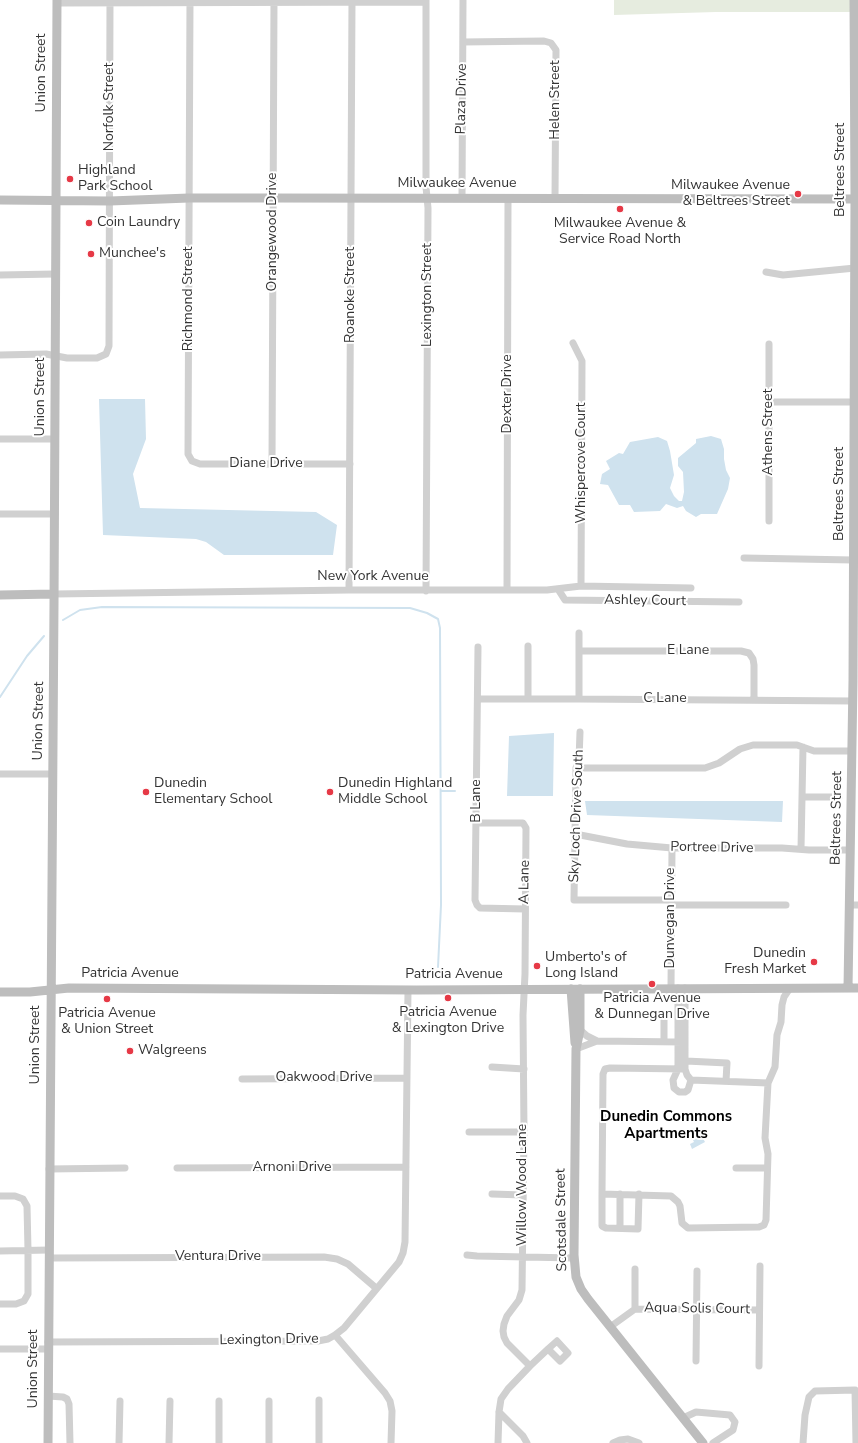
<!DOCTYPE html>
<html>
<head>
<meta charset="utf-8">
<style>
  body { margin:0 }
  canvas { display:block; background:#fff }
</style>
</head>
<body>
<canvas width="858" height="1443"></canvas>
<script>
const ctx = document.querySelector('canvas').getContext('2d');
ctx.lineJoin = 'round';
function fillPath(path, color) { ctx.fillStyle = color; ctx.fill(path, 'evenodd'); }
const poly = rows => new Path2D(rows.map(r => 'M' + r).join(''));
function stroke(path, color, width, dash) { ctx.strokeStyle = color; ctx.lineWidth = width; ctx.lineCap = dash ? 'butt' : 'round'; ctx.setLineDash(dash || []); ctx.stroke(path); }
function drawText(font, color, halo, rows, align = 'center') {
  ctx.font = font + ' "Nunito Sans",sans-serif'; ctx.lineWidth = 4; ctx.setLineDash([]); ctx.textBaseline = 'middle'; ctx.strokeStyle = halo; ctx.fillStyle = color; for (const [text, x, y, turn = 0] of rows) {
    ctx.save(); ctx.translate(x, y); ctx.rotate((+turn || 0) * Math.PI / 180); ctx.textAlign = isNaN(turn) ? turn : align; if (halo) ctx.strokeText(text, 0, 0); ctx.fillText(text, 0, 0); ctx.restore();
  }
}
fillPath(poly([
  [611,0,851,0,850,12,716,12,614,15,614,0]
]), '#e6ecdf');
fillPath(poly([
  [99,399,145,399,146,439,133,474,140,508,316,512,337,525,333,555,224,555,206,542,196,539,103,535],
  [711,436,721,439,724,449,724,459,726,470,730,478,728,489,717,514,701,514,696,517,686,511,683,506,677,508,666,504,660,511,634,512,630,505,619,505,608,485,600,484,602,474,610,469,606,461,619,453,623,454,630,442,658,437,667,441,670,451,674,475,670,488,674,496,679,501,682,501,684,492,683,472,678,466,678,458,696,443,696,439],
  [554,733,553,796,507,796,509,736],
  [585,801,783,801,782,822,587,815],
  [697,1127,705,1142,692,1149,690,1144,694,1142,692,1138,695,1136,692,1129]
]), '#cfe2ee');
stroke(poly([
  [63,620,80,610,102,607,410,608,427,613,438,619,440,628,441,905,438,967],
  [0,697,27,656,44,636],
  [441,791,455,791]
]), '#cfe2ee', 2);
stroke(poly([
  [190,0,188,454,192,461,200,464,350,464],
  [426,0,426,187,428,208,426,591],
  [57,3,426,2],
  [463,42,544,41,551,43,556,50,555,198],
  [462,198,463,0],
  [766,272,783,275,855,268],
  [0,275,55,274],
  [573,343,582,361,581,586],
  [0,355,46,354,67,358,97,358,106,354,109,346,110,0],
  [769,402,854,402],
  [0,439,55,439],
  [272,464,274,0],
  [0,514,55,514],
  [769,521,769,344],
  [744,558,853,560],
  [558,589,565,600,739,602],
  [349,590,352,0],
  [507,590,508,198],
  [54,594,349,590,547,590,581,586,691,588],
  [528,646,528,699],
  [478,647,475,900,477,905,480,908,525,909],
  [579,651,741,651,749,653,753,659,754,665,754,700],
  [478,699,579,699,853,701],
  [579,699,579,633],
  [580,732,579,760,576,768,574,900,671,900],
  [576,768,705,768,719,763,740,749,753,745,797,745,814,751,852,751],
  [0,774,53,774],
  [802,797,839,797],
  [477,823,523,823,526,828,525,974,523,1015,524,1132,522,1290,519,1300,507,1316,504,1324,503,1331,504,1337,507,1343,530,1366],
  [575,834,627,844,672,848,782,848,809,850,850,850],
  [801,849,803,747],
  [671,905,786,905],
  [849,905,858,905],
  [671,988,672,848],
  [678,988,678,1069,673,1080,674,1088,679,1092,685,1092,688,1090,691,1080],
  [685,988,685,1069,687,1075,691,1080,768,1083],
  [642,1015,664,1015,664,1042],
  [580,1030,587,1036,597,1041],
  [576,1049,597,1041,683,1042],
  [686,1061,727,1063,726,1081],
  [492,1067,524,1069],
  [685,1069,610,1068,605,1069,603,1074,602,1194,671,1196,678,1202,680,1206,682,1223,688,1228,759,1227,764,1225,766,1220,768,1154,765,1138,768,1083,775,1067,777,1035,781,1022,782,1005,784,997,790,988],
  [242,1079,407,1078],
  [469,1132,524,1132],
  [177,1168,406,1167],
  [736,1168,767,1168],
  [49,1169,125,1168],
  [492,1194,523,1195],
  [602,1194,602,1226,606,1228,638,1229,639,1194],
  [0,1196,15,1196,23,1199,27,1206,28,1250,28,1294,24,1301,16,1304,0,1304],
  [620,1228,620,1194],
  [0,1251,49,1250],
  [467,1255,477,1256,574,1258],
  [49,1258,324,1257,337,1259,348,1264,376,1288],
  [635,1309,759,1310],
  [635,1309,635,1269],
  [610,1327,635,1309],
  [335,1335,385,1393,390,1401,392,1411,391,1443],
  [557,1341,568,1353,560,1361,548,1349,557,1341],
  [48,1342,318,1341,328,1339,335,1335,344,1328,399,1262,403,1253,405,1242,408,990],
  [0,1349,48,1349],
  [696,1361,697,1271],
  [759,1366,760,1266],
  [48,1396,63,1397,67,1399,69,1404,70,1443],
  [499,1412,523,1436,527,1443],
  [683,1418,696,1412,730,1415,735,1422,733,1430,713,1443],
  [119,1443,120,1401],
  [169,1443,170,1401],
  [219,1443,219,1401],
  [269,1443,269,1401],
  [319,1443,319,1400],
  [498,1443,499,1412,501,1399,508,1389,530,1366,548,1349],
  [613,1443,620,1440,628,1439,639,1443],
  [803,1443,805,1415,809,1397,815,1391,855,1390,856,1443]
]), '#d0d0d0', 7);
stroke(poly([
  [0,200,110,201,189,198,266,198,858,199],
  [0,595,54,594],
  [848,988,853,681,855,199,854,0],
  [571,989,575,1043],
  [580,989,580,1030,576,1049,574,1255,576,1277,581,1289,588,1299,703,1443],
  [0,992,30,992,69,988,416,990,858,988],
  [48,1443,54,604,57,0]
]), '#bdbdbd', 9);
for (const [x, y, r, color] of [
  [70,179,4,"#e63946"],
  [798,194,4,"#e63946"],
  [620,209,4,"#e63946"],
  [89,223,4,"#e63946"],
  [91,254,4,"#e63946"],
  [146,792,4,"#e63946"],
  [330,792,4,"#e63946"],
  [814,962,4,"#e63946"],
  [537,966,4,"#e63946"],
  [652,984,4,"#e63946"],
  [448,998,4,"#e63946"],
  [107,999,4,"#e63946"],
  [130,1051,4,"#e63946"]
]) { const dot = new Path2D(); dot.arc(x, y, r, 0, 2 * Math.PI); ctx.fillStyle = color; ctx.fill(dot); stroke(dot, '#fff', 1.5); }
drawText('14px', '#333', '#fff', [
  ["Union Street",42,73,-90],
  ["Plaza Drive",462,99,-89],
  ["Helen Street",556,100,-90],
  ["Norfolk Street",110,107,-90],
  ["Beltrees Street",841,170,-90],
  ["Milwaukee Avenue",457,184],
  ["Orangewood Drive",273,232,-90],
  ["Roanoke Street",351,295,-90],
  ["Lexington Street",428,295,-90],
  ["Richmond Street",189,299,-90],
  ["Dexter Drive",508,394,-90],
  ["Union Street",41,397,-90],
  ["Athens Street",769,432,-90],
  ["Whispercove Court",582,463,-90],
  ["Diane Drive",266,464],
  ["Beltrees Street",840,494,-90],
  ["New York Avenue",373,577],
  ["Ashley Court",645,601,1],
  ["E Lane",688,651],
  ["C Lane",665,699],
  ["Union Street",39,721,-89],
  ["B Lane",477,801,-90],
  ["Sky Loch Drive South",577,816,-88],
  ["Beltrees Street",837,818,-89],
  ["Portree Drive",712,848,1],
  ["A Lane",525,882,-89],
  ["Dunvegan Drive",671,918,-90],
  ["Patricia Avenue",130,974],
  ["Patricia Avenue",454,975],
  ["Union Street",36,1045,-90],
  ["Oakwood Drive",324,1078],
  ["Arnoni Drive",292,1168],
  ["Willow Wood Lane",523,1185,-90],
  ["Scotsdale Street",562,1220,-91],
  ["Ventura Drive",218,1257],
  ["Aqua Solis Court",697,1309,1],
  ["Lexington Drive",269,1340,-1],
  ["Union Street",34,1369,-90]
]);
drawText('14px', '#333', '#fff', [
  ["Highland",78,171],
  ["Park School",78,187],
  ["Milwaukee Avenue",790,186,"right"],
  ["& Beltrees Street",790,202,"right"],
  ["Coin Laundry",97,223],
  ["Milwaukee Avenue &",620,224,"center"],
  ["Service Road North",620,240,"center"],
  ["Munchee's",99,254],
  ["Dunedin",154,784],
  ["Elementary School",154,800],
  ["Dunedin Highland",338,784],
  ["Middle School",338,800],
  ["Dunedin",806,954,"right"],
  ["Fresh Market",806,970,"right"],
  ["Umberto's of",545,958],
  ["Long Island",545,974],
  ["Patricia Avenue",652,999,"center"],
  ["& Dunnegan Drive",652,1015,"center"],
  ["Patricia Avenue",448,1013,"center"],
  ["& Lexington Drive",448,1029,"center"],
  ["Patricia Avenue",107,1014,"center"],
  ["& Union Street",107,1030,"center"],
  ["Walgreens",138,1051]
], 'left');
drawText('bold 15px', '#000', '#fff', [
  ["Dunedin Commons",666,1117],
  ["Apartments",666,1134]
]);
</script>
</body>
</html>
